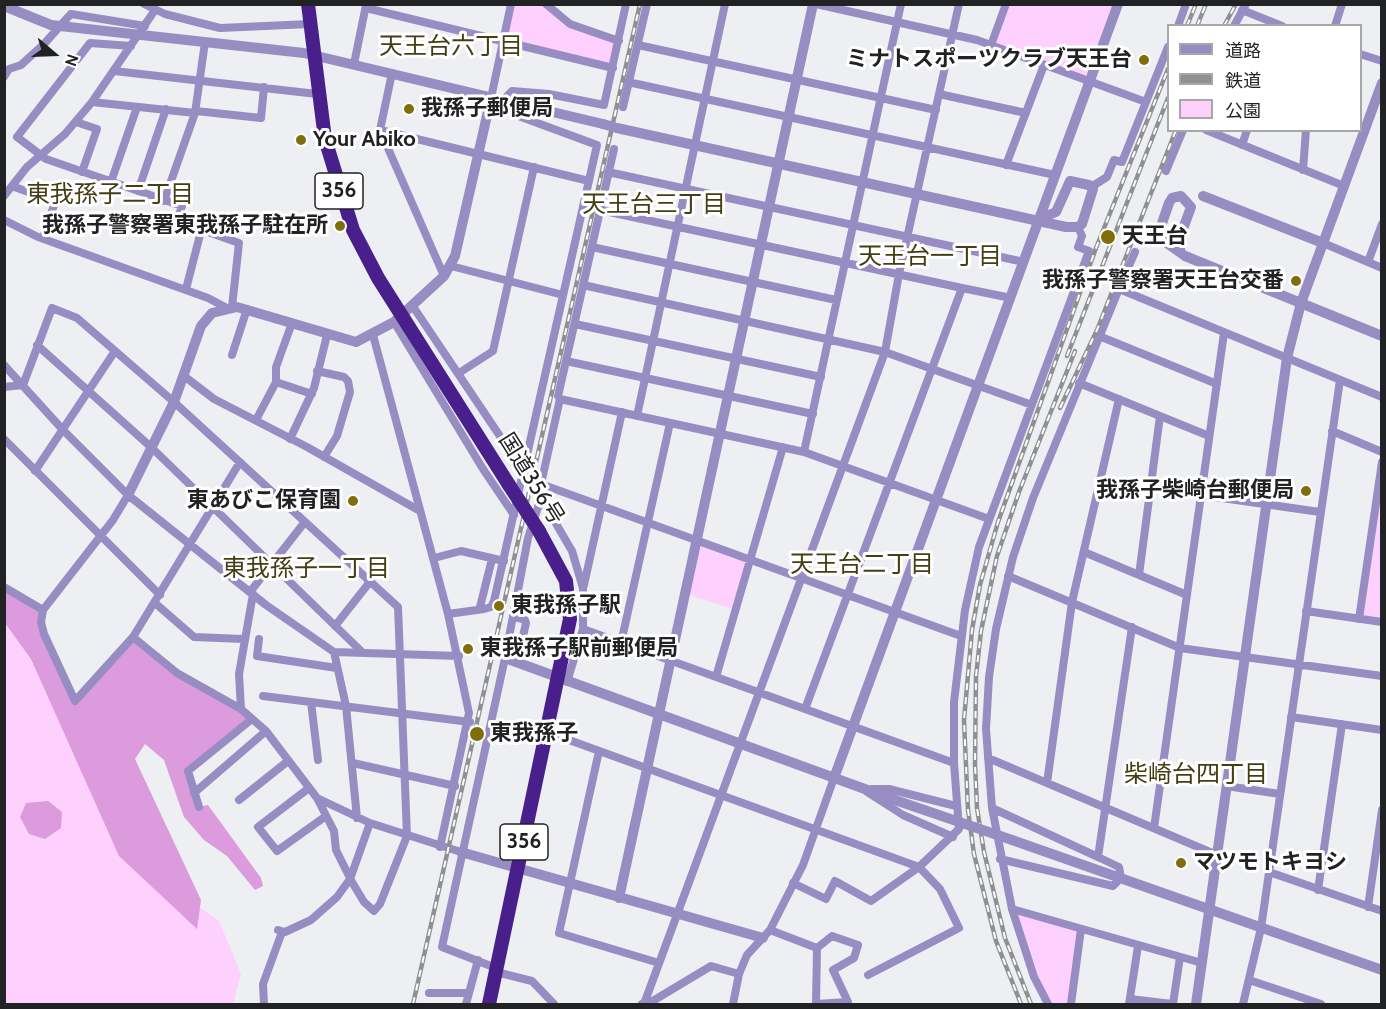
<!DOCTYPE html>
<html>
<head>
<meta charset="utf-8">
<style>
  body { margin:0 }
  #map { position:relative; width:1386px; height:1009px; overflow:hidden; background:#edeff3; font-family:Cabin,"Noto Sans JP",sans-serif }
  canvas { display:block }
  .frame { position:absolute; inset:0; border:6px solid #212223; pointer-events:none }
  .legend { position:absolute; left:1167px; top:24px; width:195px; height:108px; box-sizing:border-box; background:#fff; border:2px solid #a6a7a7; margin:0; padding:8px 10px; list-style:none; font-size:18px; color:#212223 }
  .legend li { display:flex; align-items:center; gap:12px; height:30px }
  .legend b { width:30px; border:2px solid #a6a7a7 }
  .north { position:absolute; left:24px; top:24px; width:60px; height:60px; -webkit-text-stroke:4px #fff; paint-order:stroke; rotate:109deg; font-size:16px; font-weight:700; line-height:24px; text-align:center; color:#212223 }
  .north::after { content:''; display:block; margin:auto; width:21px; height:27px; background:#212223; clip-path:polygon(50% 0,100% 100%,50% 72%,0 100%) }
</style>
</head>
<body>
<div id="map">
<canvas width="1386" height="1009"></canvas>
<div class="frame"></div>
<ul class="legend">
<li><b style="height:8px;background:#978dc2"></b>道路</li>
<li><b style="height:8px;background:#8f9093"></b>鉄道</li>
<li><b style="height:16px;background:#fdd0fd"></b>公園</li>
</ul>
<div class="north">N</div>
</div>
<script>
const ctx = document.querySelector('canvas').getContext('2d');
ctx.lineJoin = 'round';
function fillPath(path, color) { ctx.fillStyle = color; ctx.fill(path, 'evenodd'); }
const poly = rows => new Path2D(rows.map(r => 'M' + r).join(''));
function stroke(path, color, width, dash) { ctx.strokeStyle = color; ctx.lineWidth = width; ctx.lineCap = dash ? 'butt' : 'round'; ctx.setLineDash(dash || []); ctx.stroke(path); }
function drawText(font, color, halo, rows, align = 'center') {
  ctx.font = font + ' Cabin,"Noto Sans JP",sans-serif'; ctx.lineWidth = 6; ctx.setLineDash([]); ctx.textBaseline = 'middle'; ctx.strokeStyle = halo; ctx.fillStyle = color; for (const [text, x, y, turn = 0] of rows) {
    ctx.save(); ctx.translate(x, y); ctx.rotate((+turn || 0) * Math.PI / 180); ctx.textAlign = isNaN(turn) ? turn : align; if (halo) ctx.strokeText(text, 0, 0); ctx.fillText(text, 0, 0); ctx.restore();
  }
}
fillPath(poly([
  [543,4,569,26,617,42,612,67,505,40,513,5],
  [1010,5,1112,5,1086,74,1083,76,998,44,996,41],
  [1381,486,1381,619,1365,617,1363,614],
  [700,544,747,562,733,609,689,595],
  [4,593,133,859,219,921,241,974,233,1004,5,1004],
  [1016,913,1078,931,1068,1004,1051,1004,1030,959]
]), '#fdd0fd');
fillPath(poly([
  [5,587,43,610,44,634,75,700,133,637,177,673,252,719,188,772,199,807,208,805,261,878,263,886,255,890,227,856,204,840,184,817,164,760,145,744,135,759,201,900,197,929,119,856,31,659,5,623],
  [48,801,62,812,61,828,45,839,29,834,20,817,26,803]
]), '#db9bdc');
stroke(poly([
  [144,4,165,14,220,28,310,24],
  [546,4,570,24,619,41],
  [816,4,977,40,1146,102],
  [366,8,613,68],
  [1242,10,1282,26],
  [71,14,145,26],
  [1178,26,1186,4],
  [1234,26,1246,4],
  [1335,26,1342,4],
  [638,45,936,110],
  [991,45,1006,4],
  [131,46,90,43,17,137,46,159,182,206,177,221,239,243,232,307],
  [1360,54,1382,61],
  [354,64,366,5],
  [114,71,317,94],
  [392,73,380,130,444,276],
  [4,77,9,69,21,65,44,44],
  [628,82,1055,175],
  [939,94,1026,113],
  [491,98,511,4],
  [503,100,512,91,549,94,604,105,626,4],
  [92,102,195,113],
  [623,107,647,4],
  [196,111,261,118,264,87],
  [76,122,97,129,82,172],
  [380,130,589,181],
  [1206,130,1344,186],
  [1242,145,1247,130],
  [1006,165,1044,65],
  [1303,170,1306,130],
  [1166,171,1183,130],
  [608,172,1024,262],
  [111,182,137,107],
  [12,186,55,202,43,238],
  [1091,187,1107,177,1114,160,1122,162,1168,47],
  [138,191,166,109],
  [4,196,27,167,65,134,92,102,155,10],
  [164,201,195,113,205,42],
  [600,210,962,288],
  [4,220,38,237,208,298,227,308],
  [1323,243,1382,268],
  [592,247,836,300],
  [1135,252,1119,289,1382,397],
  [1368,262,1382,224],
  [451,266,563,295],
  [583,285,885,352,1032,405],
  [186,289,201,231],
  [1119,289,1033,498,1013,557,996,629,989,677,986,729,992,808,1098,857,1132,627],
  [412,305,524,472],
  [394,322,483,469,514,515],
  [575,324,821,377],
  [373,335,448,614,469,713,440,847],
  [1099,336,1217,384],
  [37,345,152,448,361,651],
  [232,355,247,309],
  [566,361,813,414],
  [4,365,63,430,128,495,266,605,334,652,459,656],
  [317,371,344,377,348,381,350,392,337,436,324,457],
  [459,373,493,351,534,167],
  [184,376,214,399,307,447,420,511],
  [276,382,312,394],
  [1079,383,1209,436],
  [4,387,23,385,52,308,77,318,174,402,398,607,407,836,380,904,374,911,364,902,352,882,336,850,334,831,317,798,266,731,241,709,239,674,253,594],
  [560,399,804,452,989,519],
  [637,416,725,4],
  [256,420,276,382,276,367,292,323],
  [1332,431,1382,452],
  [4,439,160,595],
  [290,439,314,388,327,335],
  [804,452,901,4],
  [35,471,115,351],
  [541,484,961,636],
  [128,495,113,520,43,610,41,622,44,634,75,701,133,637,240,462],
  [1201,495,1320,512],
  [541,498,572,551,583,588,583,629,567,682],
  [1084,552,1187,595],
  [434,558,461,551,504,561],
  [1139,575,1160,416],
  [1008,576,1180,648,1382,676],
  [584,585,622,412],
  [4,587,43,610],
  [250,592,304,523],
  [155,603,194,637,243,639],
  [480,607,492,559],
  [1306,611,1382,622],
  [448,614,484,609,491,607,494,601,597,145,513,114,515,103],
  [514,617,525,620,526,623,517,663],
  [1359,619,1382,462],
  [335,626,369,583],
  [583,629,805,709],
  [133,637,177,673,241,709],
  [259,639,257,656,337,668],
  [621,643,670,423],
  [334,652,346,706,357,818],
  [716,677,783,447],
  [263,696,470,722],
  [311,702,318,760],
  [1291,717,1382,730],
  [547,732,919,867,940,889,959,928,868,975],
  [599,751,559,933,659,963],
  [988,758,1217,855],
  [353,763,455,786],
  [954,763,805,709,962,288,1011,298],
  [1047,783,1072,602,1119,399],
  [1226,786,1280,794],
  [309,788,258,827,277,851,326,816],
  [872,789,889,789,956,806],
  [867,792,903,815,953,837],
  [194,793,266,731],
  [317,798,370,823,461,852],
  [239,800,288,761],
  [199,807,188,771,252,719],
  [992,808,1012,909,1034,977,1048,1004],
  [1154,828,1224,333],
  [1000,859,1113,886,1121,878,1119,867,1098,857],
  [1269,872,1382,911],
  [793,883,826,899,835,881,871,901,919,867,959,829,954,763,954,702,965,610,979,547,1089,251,1078,247,1082,236,1078,227],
  [1318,890,1342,724],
  [1368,907,1382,810],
  [1012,909,1202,963],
  [278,930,285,932,311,920,337,897,350,879,370,823],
  [770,930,817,948,816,1004,848,1002,833,970,854,958,858,945,832,936,817,948],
  [496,968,442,947,505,658,528,538,541,498,541,484,560,399,558,396,614,149],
  [496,972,532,981,554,1004],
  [1249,980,1321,1004],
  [429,993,469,993],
  [1130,999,1172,1004],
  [264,1004,263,984,282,932],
  [466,1004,478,960],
  [642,1004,651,1002,711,966,739,974],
  [644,1004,885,352,899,274,959,4],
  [733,1004,739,974,747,955,770,930,803,865,834,778],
  [1071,1004,1081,929],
  [1129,1004,1138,946],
  [1173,1004,1180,957],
  [1243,1004,1261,928,1340,380]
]), '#978dc2', 8);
stroke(poly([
  [4,6,51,25,304,53,603,124],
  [617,128,1066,227,1078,227,1082,224,1093,189,1089,185,1070,181,1056,212,1039,219],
  [1203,196,1323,243],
  [1180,251,1180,237,1191,207,1181,196,1172,198,1169,203,1159,232,1161,239,1185,256,1382,336],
  [128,495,174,402,201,326,212,313,237,307,356,342,394,322,444,276,455,256,491,98],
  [505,658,895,800],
  [834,778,1118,4],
  [1012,840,1382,970],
  [461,852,763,938],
  [619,898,813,4],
  [1196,1004,1287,358,1301,303,1382,83]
]), '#978dc2', 10);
stroke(poly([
  [308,4,325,139,353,230,378,278,509,485],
  [489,1004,570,619,566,581,539,531]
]), '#491f8c', 14);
const rail = poly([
  [1187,26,1196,4],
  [1197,26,1206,4],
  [1224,26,1236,4],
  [1067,356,1168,98],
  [1060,408,1097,330,1176,130],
  [413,1004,640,4],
  [1021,1004,996,941,974,854,968,810,964,720,972,630,980,585,998,522,1096,248,1168,69],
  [1031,1004,1005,938,984,852,977,808,975,764,976,676,981,631,997,556,1019,492,1075,351]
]);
stroke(rail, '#8f9093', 4.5);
stroke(rail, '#fff', 2, [7]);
stroke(poly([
  [44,44,69,16]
]), '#978dc2', 8);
stroke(poly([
  [603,124,617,128],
  [895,800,1012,840]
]), '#978dc2', 10);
stroke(poly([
  [509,485,539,531]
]), '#491f8c', 14);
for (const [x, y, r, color] of [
  [1144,60,6,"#806e0a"],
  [409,109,6,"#806e0a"],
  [301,140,6,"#806e0a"],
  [340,226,6,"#806e0a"],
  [1108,237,8,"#806e0a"],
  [1296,281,6,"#806e0a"],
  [1306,491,6,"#806e0a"],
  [353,501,6,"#806e0a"],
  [499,606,6,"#806e0a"],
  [468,649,6,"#806e0a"],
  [477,734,8,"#806e0a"],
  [1181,863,6,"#806e0a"]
]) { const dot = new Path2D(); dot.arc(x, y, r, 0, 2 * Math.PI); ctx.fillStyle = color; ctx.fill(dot); stroke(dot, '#fff', 2); }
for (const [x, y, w] of [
  [339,191,48],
  [524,842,48]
]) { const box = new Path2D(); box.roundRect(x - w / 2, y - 18, w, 36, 4.5); ctx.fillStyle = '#fff'; ctx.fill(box); stroke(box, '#212223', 1.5); }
drawText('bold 21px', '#212223', null, [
  ["356",339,191],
  ["356",524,842]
]);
drawText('bold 22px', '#212223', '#fff', [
  ["ミナトスポーツクラブ天王台",1132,60,"right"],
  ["我孫子郵便局",421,109],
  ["Your Abiko",313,140],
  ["我孫子警察署東我孫子駐在所",328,226,"right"],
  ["天王台",1122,237],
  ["我孫子警察署天王台交番",1284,281,"right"],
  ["我孫子柴崎台郵便局",1294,491,"right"],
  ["東あびこ保育園",341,501,"right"],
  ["東我孫子駅",511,606],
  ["東我孫子駅前郵便局",480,649],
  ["東我孫子",490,734],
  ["マツモトキヨシ",1193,863]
], 'left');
drawText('22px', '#212223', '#fff', [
  ["国道356号",531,479,58]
]);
drawText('24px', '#453d13', '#fff', [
  ["天王台六丁目",451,47],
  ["東我孫子二丁目",110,195],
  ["天王台三丁目",654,205],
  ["天王台一丁目",930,257],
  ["天王台二丁目",862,565],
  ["東我孫子一丁目",306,569],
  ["柴崎台四丁目",1196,775]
]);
</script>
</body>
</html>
